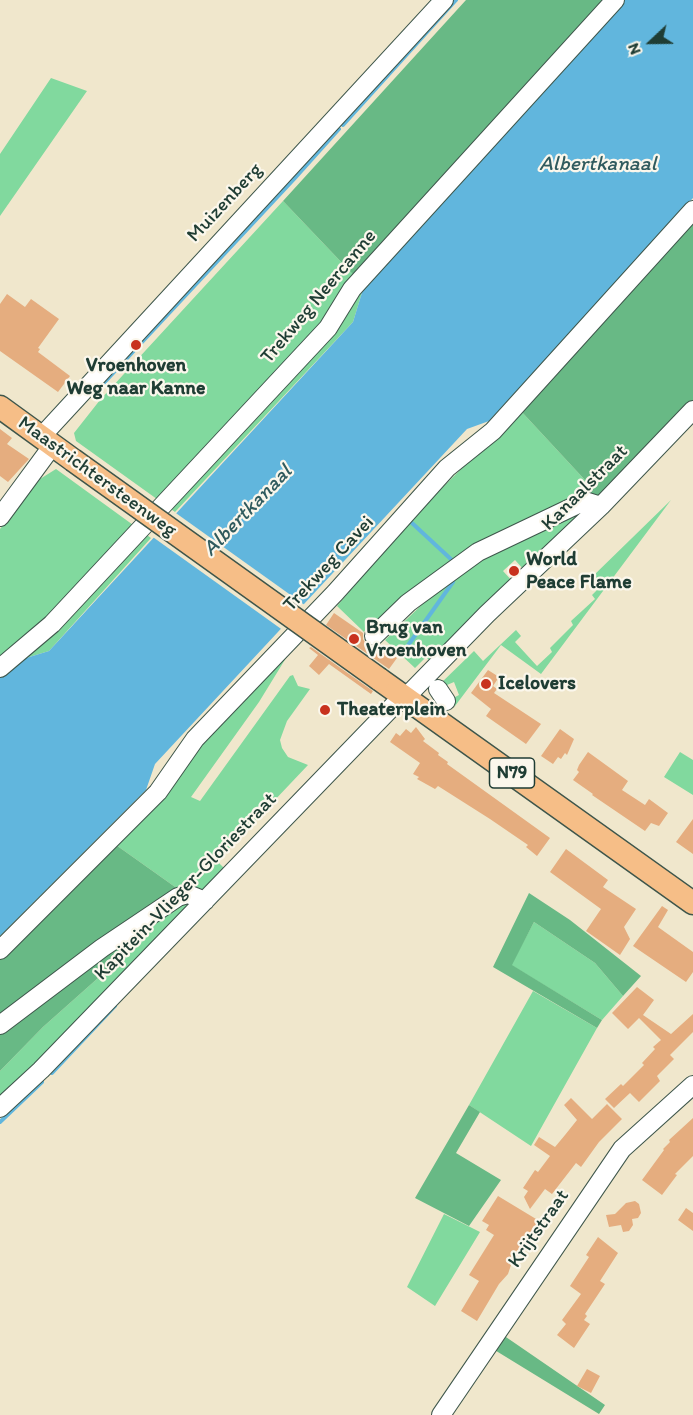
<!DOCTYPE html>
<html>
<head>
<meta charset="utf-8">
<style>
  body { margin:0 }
  #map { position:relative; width:693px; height:1415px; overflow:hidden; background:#f0e7cc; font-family:Itim,sans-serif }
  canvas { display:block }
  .north { position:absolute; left:621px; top:12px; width:60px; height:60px; -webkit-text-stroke:4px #fbf7ec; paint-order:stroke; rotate:248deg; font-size:16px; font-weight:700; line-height:24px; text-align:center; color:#1f3d34 }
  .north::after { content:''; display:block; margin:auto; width:21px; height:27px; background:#1f3d34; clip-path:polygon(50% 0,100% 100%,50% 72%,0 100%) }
</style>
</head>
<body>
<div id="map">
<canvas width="693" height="1415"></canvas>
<div class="north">N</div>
</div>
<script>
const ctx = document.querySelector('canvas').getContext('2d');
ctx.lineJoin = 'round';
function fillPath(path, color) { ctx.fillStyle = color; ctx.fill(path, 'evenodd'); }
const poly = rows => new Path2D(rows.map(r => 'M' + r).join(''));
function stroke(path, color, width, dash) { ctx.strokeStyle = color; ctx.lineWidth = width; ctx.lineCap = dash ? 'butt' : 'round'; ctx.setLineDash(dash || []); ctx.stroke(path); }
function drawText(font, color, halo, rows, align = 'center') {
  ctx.font = font + ' Itim,sans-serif'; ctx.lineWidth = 4.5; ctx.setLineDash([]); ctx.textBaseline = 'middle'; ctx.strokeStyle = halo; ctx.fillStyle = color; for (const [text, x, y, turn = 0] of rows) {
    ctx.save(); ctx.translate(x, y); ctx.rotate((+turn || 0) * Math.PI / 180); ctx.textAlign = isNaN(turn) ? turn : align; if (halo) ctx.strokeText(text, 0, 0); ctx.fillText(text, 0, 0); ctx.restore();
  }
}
fillPath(poly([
  [51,78,87,91,0,216,0,154],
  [283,201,364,286,353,322,175,512,76,441,74,433,100,400],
  [520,410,584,479,594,499,502,535,374,630,369,625,364,632,337,606,409,521],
  [56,469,151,538,49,651,13,662,0,675,0,529,40,479],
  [671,500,541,674,501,645,455,706,449,700,459,695,454,682,440,688,438,686,474,651,483,661,516,630,521,636,515,642,537,666,552,652,550,648,573,625,571,621,595,599,592,595,601,586,592,577],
  [586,510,525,571,515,560,503,571,513,582,508,585,429,660,426,657,415,668,385,640,456,572,511,539],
  [294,645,259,702,191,797,200,801,290,676,293,675,298,686,310,689,287,721,280,740,282,748,288,757,308,765,217,861,227,871,206,891,178,889,116,845,188,759,211,736],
  [680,752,693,760,693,795,664,777],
  [184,901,191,910,0,1106,0,1071,43,1027,142,939,155,918],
  [534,922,595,963,623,996,602,1020,511,965],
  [533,991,597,1028,531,1146,469,1105],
  [444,1214,480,1232,435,1306,407,1287]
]), '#81d99e');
fillPath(poly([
  [466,0,623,0,364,286,283,201],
  [693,219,693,405,629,471,594,499,584,479,520,410],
  [116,845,178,889,168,893,98,942,0,1019,0,956],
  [529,893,570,920,641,976,623,996,595,963,534,922,512,965,602,1020,597,1028,493,967],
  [155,918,142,939,43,1027,0,1071,0,1032],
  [469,1105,480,1112,456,1153,501,1180,469,1226,415,1198],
  [503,1335,605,1405,599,1414,493,1349]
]), '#68b985');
fillPath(poly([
  [623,0,693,0,693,198,489,421,467,429,155,764,146,790,0,936,0,675,13,662,49,651,353,322,364,286]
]), '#61b6dd');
fillPath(poly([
  [173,511,306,606,284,631,150,535]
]), '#f0e7cc');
stroke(poly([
  [343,125,456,0],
  [102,385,295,178,339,129],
  [412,523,454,562],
  [404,651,453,582],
  [52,1073,115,1006],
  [0,1122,42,1082]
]), '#61b6dd', 4);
fillPath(poly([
  [7,294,25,307,31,299,59,319,38,348,40,349,38,352,70,376,58,392,0,351,0,304],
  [0,429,12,438,7,444,29,459,8,482,0,476],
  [334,613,363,633,363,639,366,644,372,647,380,645,397,658,389,669,326,625],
  [311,647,373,691,371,694,329,664,319,675,309,666,318,655,309,648],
  [488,670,499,677,493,686,497,689,494,693,541,724,526,744,486,716,491,709,471,693],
  [416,727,425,739,423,741,439,753,438,755,448,762,447,764,550,838,537,856,526,847,528,845,490,819,438,786,435,789,417,779,419,777,413,774,420,763,390,742,396,733,400,736,406,729,411,733],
  [560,729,574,739,567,755,565,753,561,759,558,757,553,764,541,756],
  [588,752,628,781,622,790,645,805,649,799,668,813,659,826,651,823,645,831,592,795,593,794,573,780,579,772,577,770,579,765],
  [693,819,693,854,676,842],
  [566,849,608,880,603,887,636,909,624,927,630,939,620,955,586,931,601,909,550,872],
  [662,906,668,910,658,927,693,952,693,972,686,982,633,946],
  [637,987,654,1000,643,1015,671,1034,693,1014,693,1032,670,1055,674,1059,657,1076,660,1081,639,1102,630,1093,614,1108,605,1099,621,1084,623,1086,644,1065,642,1063,655,1049,653,1047,661,1040,639,1018,628,1029,612,1013],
  [571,1098,592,1119,607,1104,622,1119,599,1142,581,1167,576,1163,552,1194,545,1189,530,1209,524,1197,528,1191,523,1188,535,1170,538,1172,550,1156,534,1145,539,1137,555,1147,565,1135,577,1120,564,1105],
  [693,1118,693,1156,675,1174,677,1175,662,1195,642,1180,664,1150,663,1149,670,1142,669,1140],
  [498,1196,541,1222,536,1230,533,1228,526,1242,511,1265,508,1274,499,1284,477,1321,461,1311,479,1281,469,1275,494,1235,486,1230,489,1225,482,1221],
  [635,1201,639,1204,641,1213,638,1218,632,1219,633,1225,629,1231,623,1232,621,1225,609,1227,606,1215,615,1214,626,1203],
  [686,1208,693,1213,693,1231,678,1220],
  [598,1237,618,1253,600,1281,605,1284,585,1314,587,1316,584,1320,590,1324,574,1348,557,1335,566,1324,562,1320,581,1294,570,1286,589,1257,586,1255],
  [587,1369,600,1376,591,1393,577,1386]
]), '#e5ad7f');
const minor = poly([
  [41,437,444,0],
  [0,517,53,445],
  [374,636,408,603,478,552,585,501,601,506],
  [0,668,52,624,328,328,352,289,615,0],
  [438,689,446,701],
  [0,950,158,792,195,739,335,593,447,468,493,431,693,210],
  [0,1025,102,948,178,897,188,894,205,901],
  [0,1108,41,1070,394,705,405,698,487,614,601,506,693,410],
  [441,1415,622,1149,693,1085]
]);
const major = poly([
  [0,407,73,460],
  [379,679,693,903]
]);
stroke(minor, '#3e564b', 20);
stroke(major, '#3e564b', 25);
stroke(minor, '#fff', 18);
stroke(major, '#f6be87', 22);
const majorBridge = poly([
  [73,460,379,679]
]);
stroke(majorBridge, '#3e564b', 25, []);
stroke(majorBridge, '#f6be87', 22);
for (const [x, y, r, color] of [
  [136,345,6,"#c8321e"],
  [514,571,6,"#c8321e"],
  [354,639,6,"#c8321e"],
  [486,684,6,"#c8321e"],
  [325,710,6,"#c8321e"]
]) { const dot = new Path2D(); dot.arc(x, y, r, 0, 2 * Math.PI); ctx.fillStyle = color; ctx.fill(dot); stroke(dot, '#fbf7ec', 2); }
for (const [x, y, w] of [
  [512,773,45]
]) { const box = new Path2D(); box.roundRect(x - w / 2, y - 15, w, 30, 4.5); ctx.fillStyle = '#fbf7ec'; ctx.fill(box); stroke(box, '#1f3d34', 1.5); }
drawText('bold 18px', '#1f3d34', null, [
  ["N79",512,773]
]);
drawText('20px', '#1f3d34', '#fbf7ec', [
  ["Muizenberg",225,203,-47],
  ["Trekweg Neercanne",319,297,-50],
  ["Maastrichtersteenweg",97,477,36],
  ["Kanaalstraat",585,488,-45],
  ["Trekweg Cavei",329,564,-47],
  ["Kapitein-Vlieger-Gloriestraat",186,887,-46],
  ["Krijtstraat",539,1229,-55]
]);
drawText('bold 20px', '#1f3d34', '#fbf7ec', [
  ["Vroenhoven",136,366,"center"],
  ["Weg naar Kanne",136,389,"center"],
  ["World",526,560],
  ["Peace Flame",526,583],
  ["Brug van",366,628],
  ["Vroenhoven",366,651],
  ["Icelovers",498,684],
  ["Theaterplein",337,710]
], 'left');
drawText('italic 21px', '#305b5e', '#fbf7ec', [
  ["Albertkanaal",598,165],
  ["Albertkanaal",248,511,-46]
]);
</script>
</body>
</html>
